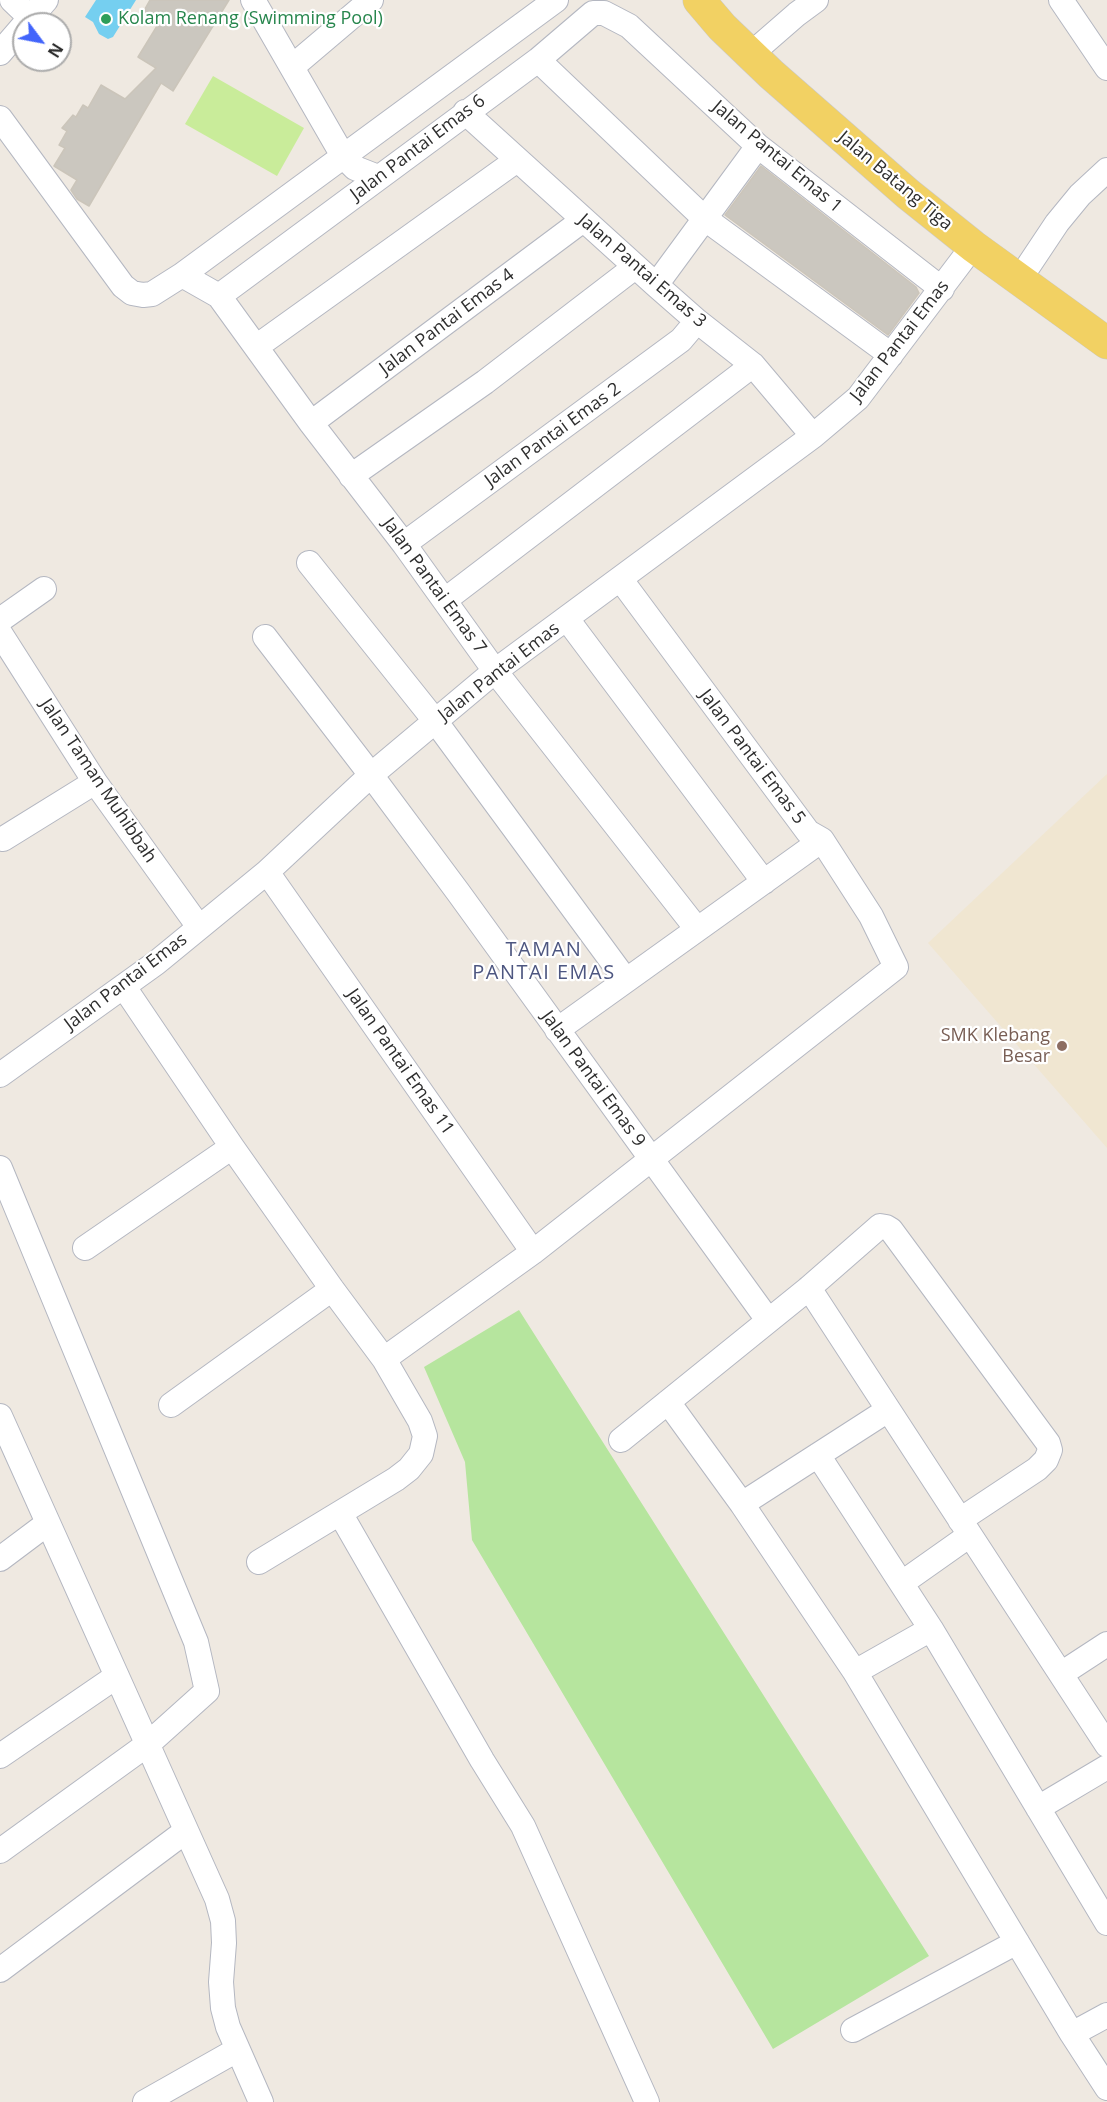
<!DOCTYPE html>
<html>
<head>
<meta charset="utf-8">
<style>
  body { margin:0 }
  #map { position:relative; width:1107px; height:2102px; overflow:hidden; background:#efe9e1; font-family:"Open Sans",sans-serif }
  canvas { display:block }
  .north { position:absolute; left:12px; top:12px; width:60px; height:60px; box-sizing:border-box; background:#fff; border:2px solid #ababab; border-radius:50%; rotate:122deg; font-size:16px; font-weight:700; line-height:24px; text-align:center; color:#2e2e2e }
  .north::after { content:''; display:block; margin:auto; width:21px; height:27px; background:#4264fb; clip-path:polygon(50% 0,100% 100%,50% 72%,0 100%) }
</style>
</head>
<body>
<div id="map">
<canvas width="1107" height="2102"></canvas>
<div class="north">N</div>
</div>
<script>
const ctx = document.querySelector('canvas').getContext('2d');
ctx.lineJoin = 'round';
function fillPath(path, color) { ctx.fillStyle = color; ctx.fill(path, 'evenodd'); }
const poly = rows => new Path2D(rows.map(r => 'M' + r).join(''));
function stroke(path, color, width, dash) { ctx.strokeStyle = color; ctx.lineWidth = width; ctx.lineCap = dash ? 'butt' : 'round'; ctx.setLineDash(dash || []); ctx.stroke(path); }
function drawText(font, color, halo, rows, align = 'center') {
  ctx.font = font + ' "Open Sans",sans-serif'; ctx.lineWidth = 4.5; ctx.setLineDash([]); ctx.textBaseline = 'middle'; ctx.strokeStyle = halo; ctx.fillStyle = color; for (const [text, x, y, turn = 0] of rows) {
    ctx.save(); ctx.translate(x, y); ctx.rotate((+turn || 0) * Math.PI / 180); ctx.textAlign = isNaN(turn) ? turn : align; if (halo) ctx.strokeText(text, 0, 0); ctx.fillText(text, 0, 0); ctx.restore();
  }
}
fillPath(poly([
  [1107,774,1107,1148,928,943]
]), '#f0e6d1');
fillPath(poly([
  [519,1310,929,1956,773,2049,472,1540,465,1462,424,1367]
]), '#b6e59e');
fillPath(poly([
  [213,76,304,128,277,176,185,124]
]), '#c9ec9a');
fillPath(poly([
  [96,0,136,0,113,37,108,39,99,34,93,22,85,17]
]), '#75cff0');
const building = poly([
  [150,0,229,0,173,91,161,83,89,206,77,199,71,190,77,180,54,166,65,148,59,145,67,131,62,128,73,115,76,117,83,105,88,108,101,85,125,99,156,68,138,57,157,26,141,16,150,0],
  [761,166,916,287,919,293,888,335,725,215,761,166]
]);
fillPath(building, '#cbc7bf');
stroke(building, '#cbc5ba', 1.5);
const minor = poly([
  [12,0,37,24],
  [253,0,343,156,355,168,378,177],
  [1061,0,1107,68],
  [25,24,46,0],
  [0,53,24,25],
  [751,54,797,14,816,0],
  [538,60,704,218,891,355],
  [292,67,371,0],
  [465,112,656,285,697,321,753,365,813,436],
  [0,118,123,286,132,293,143,295,152,294,182,275,556,0],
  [182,275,219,296,311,423,404,544,495,671,697,929],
  [1019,280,1057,223,1080,195,1107,170],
  [656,285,758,146],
  [219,296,538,60,593,13,604,13,629,26,758,146,942,289],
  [256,347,517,160],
  [311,423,583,220],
  [351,476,485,382,635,267],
  [404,544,681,340,697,321],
  [309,563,436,722,625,979],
  [445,600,753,365],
  [567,619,764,882],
  [0,620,44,589],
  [0,633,95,782,199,927],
  [265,637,371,775,458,892,768,1320],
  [3,839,95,782],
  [267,872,533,1252],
  [124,987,232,1147,332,1289,384,1359,420,1421,425,1436,421,1454,409,1469,396,1479,259,1562],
  [557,1030,822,840],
  [0,1075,156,963,267,872,371,775,495,671,813,436,858,398,973,246],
  [0,1168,196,1642,207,1691,148,1744,0,1851],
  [85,1248,232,1147],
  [809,1288,1107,1745],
  [384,1359,533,1252,896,967,871,916,822,840,808,832,621,580],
  [668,1402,742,1504,855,1672,1072,2034,1107,2088],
  [171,1405,332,1289],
  [0,1416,217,1899,223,1921,224,1943,221,1982,223,2008,228,2027,261,2102],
  [621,1440,809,1288,880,1226,886,1227,891,1230,1048,1443,1050,1450,1046,1460,1037,1469,960,1520],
  [818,1455,931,1629,1107,1923],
  [742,1504,888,1410],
  [340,1513,482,1760,523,1826,647,2102],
  [0,1559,48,1523],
  [902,1583,970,1535],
  [855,1672,931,1629],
  [1061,1674,1107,1644],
  [0,1756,117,1676],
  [1038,1808,1107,1767],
  [0,1970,186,1831],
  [853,2030,1017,1942],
  [1072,2034,1107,2015],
  [145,2102,237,2050]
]);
const major = poly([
  [699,0,722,27,771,74,908,194,973,246,1107,343]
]);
stroke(minor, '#b4b7c1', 26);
stroke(major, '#c9c9c9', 33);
stroke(minor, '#fff', 24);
stroke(major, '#f2d163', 32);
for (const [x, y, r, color] of [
  [106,19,6,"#2e9e5b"],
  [1062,1046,6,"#8d6e63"]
]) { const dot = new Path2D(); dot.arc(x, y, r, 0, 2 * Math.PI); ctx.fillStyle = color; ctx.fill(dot); stroke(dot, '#fff', 2); }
drawText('18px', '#27864d', '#fff', [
  ["Kolam Renang (Swimming Pool)",118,19]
], 'left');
drawText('18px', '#2e2e2e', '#fff', [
  ["Jalan Pantai Emas 6",418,148,-37],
  ["Jalan Pantai Emas 1",777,157,40],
  ["Jalan Batang Tiga",895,181,40],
  ["Jalan Pantai Emas 3",642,271,41],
  ["Jalan Pantai Emas 4",447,322,-37],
  ["Jalan Pantai Emas",900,341,-52],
  ["Jalan Pantai Emas 2",553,435,-36],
  ["Jalan Pantai Emas 7",434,586,54],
  ["Jalan Pantai Emas",499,672,-38],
  ["Jalan Pantai Emas 5",752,757,53],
  ["Jalan Taman Muhibbah",98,781,56],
  ["Jalan Pantai Emas",126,982,-37],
  ["Jalan Pantai Emas 11",400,1062,55],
  ["Jalan Pantai Emas 9",593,1079,54]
]);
drawText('18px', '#785e54', '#fff', [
  ["SMK Klebang",1050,1036],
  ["Besar",1050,1057]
], 'right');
ctx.letterSpacing = '1.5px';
drawText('20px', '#4d5680', '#fff', [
  ["TAMAN",544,950],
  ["PANTAI EMAS",544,973]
]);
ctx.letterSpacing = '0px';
</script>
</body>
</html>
